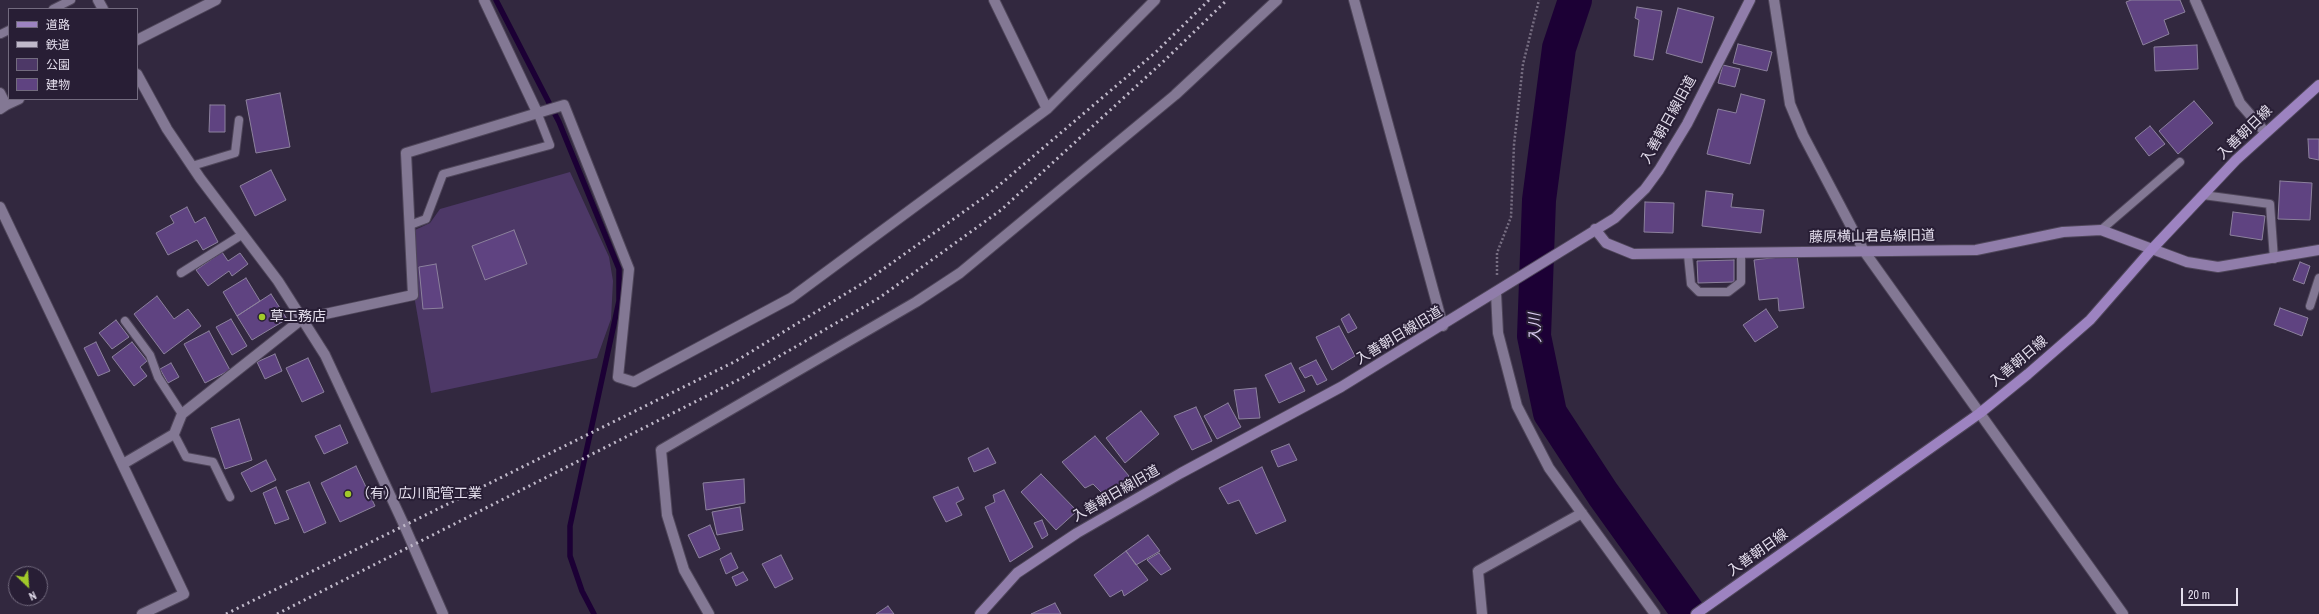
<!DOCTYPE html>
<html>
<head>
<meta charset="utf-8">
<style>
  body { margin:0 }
  #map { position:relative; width:2319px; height:614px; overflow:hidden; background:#32283f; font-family:"Archivo Narrow","Noto Sans JP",sans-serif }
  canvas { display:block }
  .legend { position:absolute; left:8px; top:8px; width:130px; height:92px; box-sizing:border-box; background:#281e35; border:1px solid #736b7f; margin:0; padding:5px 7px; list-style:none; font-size:12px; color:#e4deed }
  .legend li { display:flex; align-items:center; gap:8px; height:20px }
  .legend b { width:20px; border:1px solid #736b7f }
  .north { position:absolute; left:8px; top:566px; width:40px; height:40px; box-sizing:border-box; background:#281e35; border:1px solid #736b7f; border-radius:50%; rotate:155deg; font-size:11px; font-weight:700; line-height:16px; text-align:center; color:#e4deed }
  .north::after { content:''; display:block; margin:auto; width:14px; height:18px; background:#a1c92a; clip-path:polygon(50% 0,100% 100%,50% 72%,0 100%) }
  .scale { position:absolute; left:2181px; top:588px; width:57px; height:18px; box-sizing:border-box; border:2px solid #e4deed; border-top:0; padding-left:5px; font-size:12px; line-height:14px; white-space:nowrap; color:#e4deed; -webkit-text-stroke:3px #281e35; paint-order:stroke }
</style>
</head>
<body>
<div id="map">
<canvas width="2319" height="614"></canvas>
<ul class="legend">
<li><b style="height:5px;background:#9d83c1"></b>道路</li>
<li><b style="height:5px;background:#c0b9ca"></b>鉄道</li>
<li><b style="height:11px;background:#4d3867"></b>公園</li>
<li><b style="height:11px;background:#5f4381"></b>建物</li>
</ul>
<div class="north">N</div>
<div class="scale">20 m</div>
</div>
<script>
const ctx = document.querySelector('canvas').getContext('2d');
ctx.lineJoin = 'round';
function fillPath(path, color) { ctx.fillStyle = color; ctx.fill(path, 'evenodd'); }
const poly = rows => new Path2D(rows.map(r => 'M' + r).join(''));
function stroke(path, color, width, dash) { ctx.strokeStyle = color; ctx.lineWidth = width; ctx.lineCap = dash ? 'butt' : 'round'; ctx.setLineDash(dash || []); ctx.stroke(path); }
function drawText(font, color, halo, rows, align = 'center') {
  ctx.font = font + ' "Archivo Narrow","Noto Sans JP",sans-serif'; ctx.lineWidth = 4; ctx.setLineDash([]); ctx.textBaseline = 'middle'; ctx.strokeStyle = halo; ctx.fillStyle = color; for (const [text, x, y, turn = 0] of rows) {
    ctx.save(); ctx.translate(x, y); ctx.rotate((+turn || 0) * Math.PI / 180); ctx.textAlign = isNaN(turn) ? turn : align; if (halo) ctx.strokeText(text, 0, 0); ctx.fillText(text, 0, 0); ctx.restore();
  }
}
fillPath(poly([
  [570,172,609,257,613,281,611,319,597,358,431,393,415,301,415,230,430,223,440,209]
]), '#4d3867');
stroke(poly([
  [496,0,559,122,619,269,619,301,570,526,570,556,582,591,594,614]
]), '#1c0035', 5.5);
stroke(poly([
  [1575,0,1559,48,1539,200,1534,336,1550,413,1603,494,1689,614]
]), '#1c0035', 34);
const building = poly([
  [2131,0,2180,0,2185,12,2164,20,2169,34,2143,45,2126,2,2131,0],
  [1637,7,1662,11,1653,60,1634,56,1639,20,1635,18,1637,7],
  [1678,8,1714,17,1702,63,1666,53,1678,8],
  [1738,44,1772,52,1767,71,1733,63,1738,44],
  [2197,45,2198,69,2155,71,2154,47,2197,45],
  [1723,65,1740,69,1735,87,1718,83,1723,65],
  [280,93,290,147,256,153,246,100,280,93],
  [1741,94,1765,100,1750,164,1707,154,1718,109,1736,113,1741,94],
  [2194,101,2213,123,2178,154,2159,131,2194,101],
  [210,105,225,105,225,132,209,132,210,105],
  [2150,126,2165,144,2149,156,2135,138,2150,126],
  [2308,139,2319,139,2319,160,2309,158,2308,139],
  [271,170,286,200,255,216,240,186,271,170],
  [2280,181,2312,183,2310,220,2278,219,2280,181],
  [1706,191,1733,194,1731,207,1764,210,1761,233,1702,226,1706,191],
  [1645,202,1674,203,1673,233,1644,232,1645,202],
  [187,207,195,223,205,217,218,242,203,250,197,240,168,255,156,233,174,223,170,216,187,207],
  [2233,212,2265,216,2262,240,2230,235,2233,212],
  [514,230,527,264,485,280,472,246,514,230],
  [222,252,228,261,240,253,248,264,232,276,229,271,208,286,196,270,222,252],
  [1797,255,1804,308,1779,311,1778,298,1759,300,1754,260,1797,255],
  [1734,260,1734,282,1698,283,1697,261,1734,260],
  [2300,262,2310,266,2304,284,2293,280,2300,262],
  [436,264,443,308,423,309,419,267,436,264],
  [246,278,260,301,237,316,223,292,246,278],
  [271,294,287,319,252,340,237,316,271,294],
  [157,296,174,319,188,309,201,326,164,354,134,314,157,296],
  [2280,308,2308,318,2302,336,2274,325,2280,308],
  [1766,309,1778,327,1755,342,1743,325,1766,309],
  [1349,314,1357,328,1348,333,1341,319,1349,314],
  [231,319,247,346,232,355,216,327,231,319],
  [116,320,129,337,112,349,99,333,116,320],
  [1339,326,1355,356,1332,370,1316,337,1339,326],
  [209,331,230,370,205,383,184,344,209,331],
  [96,342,110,371,98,376,84,348,96,342],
  [132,342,147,361,140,367,147,376,134,386,112,357,132,342],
  [275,354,282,371,265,379,257,362,275,354],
  [308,358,324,392,302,402,286,368,308,358],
  [1316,360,1327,380,1317,385,1312,375,1305,378,1299,368,1316,360],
  [171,363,179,377,168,383,160,369,171,363],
  [1291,363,1305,391,1279,403,1265,375,1291,363],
  [1256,388,1260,418,1239,419,1234,390,1256,388],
  [1228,403,1241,427,1217,439,1204,416,1228,403],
  [1196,407,1212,441,1192,450,1174,416,1196,407],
  [1141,411,1159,434,1125,463,1106,438,1141,411],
  [239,419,252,460,225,469,211,428,239,419],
  [340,425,348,443,324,454,315,436,340,425],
  [1095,436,1129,476,1105,496,1093,484,1085,488,1062,462,1095,436],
  [1289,444,1297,460,1278,467,1271,451,1289,444],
  [988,448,996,463,974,472,968,458,988,448],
  [266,460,276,480,251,492,241,473,266,460],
  [356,466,375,506,340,522,321,483,356,466],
  [1262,467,1286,521,1256,534,1239,500,1228,504,1219,488,1262,467],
  [1041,474,1077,511,1056,530,1021,492,1041,474],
  [744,479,745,503,706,510,703,483,744,479],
  [309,482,326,523,304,533,286,491,309,482],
  [276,487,289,519,275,524,263,493,276,487],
  [958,487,964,499,956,503,962,515,946,522,933,497,958,487],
  [1004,490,1033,547,1010,562,985,507,995,502,993,495,1004,490],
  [740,507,743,530,717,535,712,512,740,507],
  [1042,520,1048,535,1042,539,1034,523,1042,520],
  [710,525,720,549,699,558,688,535,710,525],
  [1148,535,1160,551,1136,565,1126,551,1148,535],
  [1126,551,1148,580,1124,596,1122,590,1110,597,1094,575,1126,551],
  [731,553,738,568,726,574,720,559,731,553],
  [1159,553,1171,569,1161,575,1147,560,1159,553],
  [781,555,793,579,775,588,762,564,781,555],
  [743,572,748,580,736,586,732,577,743,572],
  [1055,603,1061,614,1031,614,1055,603],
  [888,606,894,614,876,614,888,606]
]);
fillPath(building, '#5f4381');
stroke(building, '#8c819d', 1);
const lane = poly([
  [53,9,71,0],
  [1,34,9,30],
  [192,166,235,153,239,120],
  [2203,195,2270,204,2274,259],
  [410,225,426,219,443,174,550,145,537,112],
  [2101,230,2180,162],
  [1688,255,1691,284,1699,292,1728,292,1741,282,1741,254],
  [181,273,243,234],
  [2310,306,2319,278],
  [125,321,150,355,158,377,182,414],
  [174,434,186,457,213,462,230,497]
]);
const street = poly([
  [98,0,103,9],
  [484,0,537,112],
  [994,0,1047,109],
  [1354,0,1443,326],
  [1774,0,1790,104,1803,135,1864,251,2123,614],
  [2195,0,2240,103,2265,132],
  [137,40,216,0],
  [137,74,167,129,200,178,278,281,325,355,404,525,443,614],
  [0,93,6,105,0,109],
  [6,105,19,99],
  [0,207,184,594,142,614],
  [1496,293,1498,333,1517,406,1549,468,1655,614],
  [123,464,174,434,182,414,302,319,413,295,406,153,564,105,629,269,618,377,634,382,791,298,1047,109,1155,0],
  [709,614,684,570,667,515,661,450,916,302,960,273,1175,95,1277,0],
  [1482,614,1478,571,1582,513]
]);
const secondary = poly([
  [1595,229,1606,243,1633,254,1976,250,2063,232,2101,230,2187,262,2218,267,2319,250],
  [980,614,1017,573,1077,533,1181,473,1341,387,1615,218,1645,189,1659,170,1687,124,1750,0]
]);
const primary = poly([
  [1696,614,1980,413,2028,374,2090,320,2153,248,2236,160,2319,85]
]);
stroke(lane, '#4f465a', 10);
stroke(street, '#4f465a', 12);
stroke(secondary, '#4f465a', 12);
stroke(primary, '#4f465a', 12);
stroke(poly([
  [1497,275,1497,253,1511,217,1514,145,1523,64,1539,0]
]), '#776e82', 2.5, [2, 2]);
stroke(lane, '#837894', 8);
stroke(street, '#837894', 10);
stroke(secondary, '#907daa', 10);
stroke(primary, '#9d83c1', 10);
stroke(poly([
  [226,614,736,361,868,280,990,193,1156,52,1209,0],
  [277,614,742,378,879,298,1001,210,1165,60,1227,0]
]), '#c0b9ca', 3, [2, 4]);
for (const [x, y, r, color] of [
  [262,317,4,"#a1c92a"],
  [348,494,4,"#a1c92a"]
]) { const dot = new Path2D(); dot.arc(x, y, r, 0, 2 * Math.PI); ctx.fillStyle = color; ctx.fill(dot); stroke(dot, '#281e35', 1.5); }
drawText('14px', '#e4deed', '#281e35', [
  ["入善朝日線旧道",1669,120,-61],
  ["入善朝日線",2245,133,-44],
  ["藤原横山君島線旧道",1872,237,-1],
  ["入善朝日線旧道",1399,336,-31],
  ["入善朝日線",2019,362,-40],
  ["入善朝日線旧道",1116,494,-30],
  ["入善朝日線",1758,553,-35]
]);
drawText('14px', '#e4deed', '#281e35', [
  ["草工務店",270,317],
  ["（有）広川配管工業",356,494]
], 'left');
drawText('italic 15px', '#dccdf2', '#281e35', [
  ["入川",1536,328,-92]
]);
</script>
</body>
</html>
